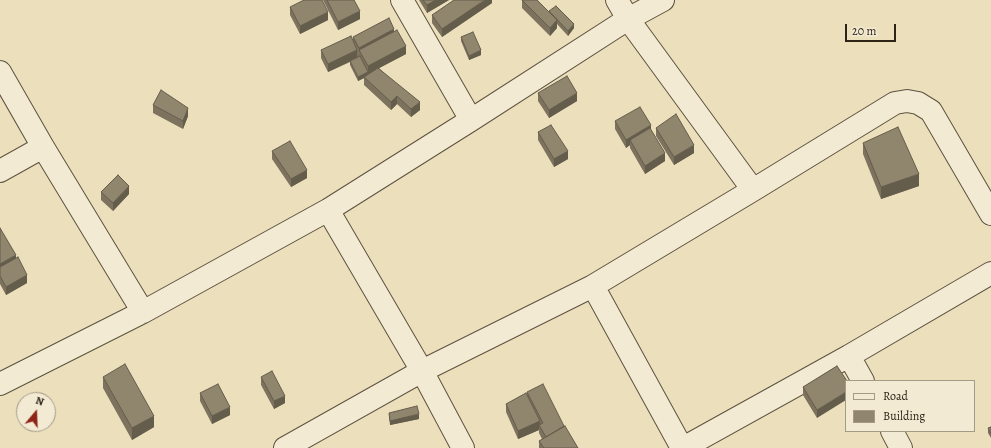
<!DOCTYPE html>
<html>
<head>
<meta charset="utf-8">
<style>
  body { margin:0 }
  #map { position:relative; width:991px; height:448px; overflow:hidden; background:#ecdfbc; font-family:Alegreya,serif }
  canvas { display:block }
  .legend { position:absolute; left:845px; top:380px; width:130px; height:52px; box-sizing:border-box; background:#f3ead3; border:1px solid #a49a88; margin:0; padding:5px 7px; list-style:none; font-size:12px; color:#2d2317 }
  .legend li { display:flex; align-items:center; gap:8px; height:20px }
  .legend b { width:20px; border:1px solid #a49a88 }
  .north { position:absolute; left:16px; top:392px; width:40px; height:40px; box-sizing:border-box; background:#f3ead3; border:1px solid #a49a88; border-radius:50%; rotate:19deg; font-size:11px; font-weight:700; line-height:16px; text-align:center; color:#2d2317 }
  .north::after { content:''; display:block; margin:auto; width:14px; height:18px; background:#8f2418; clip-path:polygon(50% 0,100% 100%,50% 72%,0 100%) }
  .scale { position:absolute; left:845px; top:24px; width:51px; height:18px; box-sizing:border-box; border:2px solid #2d2317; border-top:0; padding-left:5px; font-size:12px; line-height:14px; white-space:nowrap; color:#2d2317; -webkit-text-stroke:3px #f3ead3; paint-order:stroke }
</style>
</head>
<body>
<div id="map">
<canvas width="991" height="448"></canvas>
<ul class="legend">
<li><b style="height:5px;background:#f3ead3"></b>Road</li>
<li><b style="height:11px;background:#90856d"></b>Building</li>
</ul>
<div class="north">N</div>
<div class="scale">20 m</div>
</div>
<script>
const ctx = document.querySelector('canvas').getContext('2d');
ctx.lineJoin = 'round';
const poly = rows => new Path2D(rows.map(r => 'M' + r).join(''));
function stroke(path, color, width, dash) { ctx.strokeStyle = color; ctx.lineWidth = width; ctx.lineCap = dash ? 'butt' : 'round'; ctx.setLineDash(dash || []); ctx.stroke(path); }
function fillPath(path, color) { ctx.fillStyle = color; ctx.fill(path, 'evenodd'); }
const minor = poly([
  [402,0,471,120],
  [617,0,628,19,753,190],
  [0,72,43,147,143,312],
  [0,171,43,147],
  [328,210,422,371,463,448],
  [593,286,682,448],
  [849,356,863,381],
  [0,384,143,312,328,210,471,120,628,19,663,0],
  [892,431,901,448],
  [285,448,422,371,593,286,753,190,895,103,907,101,918,103,931,111,991,214],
  [683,448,849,356,991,273]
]);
stroke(minor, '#5d5240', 24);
stroke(minor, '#f3ead3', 22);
fillPath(poly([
  [323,0,354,0,360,19,338,30],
  [419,0,449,0,427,13],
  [492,0,492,3,442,37,432,23,432,15],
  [522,0,549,12,574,28,568,36,557,24,557,28,550,36,522,8],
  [290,7,328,20,300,34,290,15],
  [394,31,406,54,379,68,420,110,411,117,397,104,391,110,364,85,364,78,358,81,350,65,350,62,328,72,321,58,321,50,353,41,353,37],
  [461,37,481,55,469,60,461,41],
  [538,93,577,101,549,118,538,101],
  [153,105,188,116,183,129,153,113],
  [615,121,651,130,665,161,645,174,630,148,630,145,626,148,615,129],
  [656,128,694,153,674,165,656,136],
  [538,132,568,159,554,167,538,140],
  [863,143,919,186,881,199,863,154],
  [272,151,307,178,291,187,272,159],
  [101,192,129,194,113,211,101,200],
  [0,228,27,283,6,295,0,284],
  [837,366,817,418,803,395,803,387],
  [103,377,154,427,132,440,103,388],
  [261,377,285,403,274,409,261,385],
  [527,392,564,426,578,448,539,448,539,441,542,439,539,433,539,430,518,439,506,412,506,404,527,396],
  [200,393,230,415,212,424,200,401],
  [389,413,419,419,390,425,389,417],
  [991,427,991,438,988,433,988,428]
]), '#7c725e');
fillPath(poly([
  [436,0,449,0,427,13,427,5],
  [485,0,492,0,492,3,442,37,442,29],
  [360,11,360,19,338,30,338,22],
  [328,12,328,20,300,34,300,26],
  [557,20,557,28,550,36,550,28],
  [574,24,574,28,568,36,568,31],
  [394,29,394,37,359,50,359,56,359,48],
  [406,46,406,54,368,74,368,76,364,77,364,78,358,81,358,77,368,72,368,66],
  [357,50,357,58,328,72,328,64],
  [481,50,481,55,469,60,469,56],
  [577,93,577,101,549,118,549,110],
  [397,96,397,104,391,110,391,102],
  [420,102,420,110,411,117,411,109],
  [188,108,188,116,183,129,183,121],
  [651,125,651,133,630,140,630,145,626,148,626,140],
  [694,145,694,153,674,165,674,157],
  [568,151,568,159,554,167,554,159],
  [665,153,665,161,645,174,645,166],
  [307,170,307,178,291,187,291,179],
  [919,174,919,186,881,199,881,187],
  [129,186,129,194,113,211,113,203],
  [16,255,16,263,0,272,0,264],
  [27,275,27,283,6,295,6,287],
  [846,392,846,400,817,418,817,410],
  [285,396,285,403,274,409,274,401],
  [230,407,230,415,212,424,212,416],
  [419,414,419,419,390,425,390,421],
  [154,416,154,427,132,440,132,428],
  [540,421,540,427,539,425,539,430,518,439,518,431]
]), '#655d4c');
const building = poly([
  [304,0,322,0,328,12,300,26,290,7,304,0],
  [327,0,354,0,360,11,338,22,327,0],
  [423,0,436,0,427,5,423,0],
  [454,0,485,0,442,29,432,15,454,0],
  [522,0,537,0,557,20,550,28,522,0],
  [556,6,574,24,568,31,549,11,556,6],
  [389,18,394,29,359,48,353,37,389,18],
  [397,30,406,46,368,66,359,50,397,30],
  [473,32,481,50,469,56,461,37,473,32],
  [351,36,357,50,328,64,321,50,351,36],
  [360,56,368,72,358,77,350,61,360,56],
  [378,68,420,102,411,109,397,96,391,102,364,77,378,68],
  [567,76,577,93,549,110,538,93,567,76],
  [161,90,188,108,183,121,153,105,161,90],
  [640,107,651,125,626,140,615,121,640,107],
  [676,114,694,145,674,157,656,128,676,114],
  [551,125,568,151,554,159,538,132,551,125],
  [898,127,919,174,881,187,863,143,898,127],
  [650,128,665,153,645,166,630,140,650,128],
  [290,141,307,170,291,179,272,151,290,141],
  [118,175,129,186,113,203,101,192,118,175],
  [0,228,16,255,0,264,0,228],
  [18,257,27,275,6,287,0,276,0,267,18,257],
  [125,364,154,416,132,428,103,377,125,364],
  [837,366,847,381,846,381,846,392,817,410,803,387,837,366],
  [272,371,285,396,274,401,261,377,272,371],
  [218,384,230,407,212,416,200,393,218,384],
  [543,384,564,426,546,437,539,425,543,423,527,392,543,384],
  [526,393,540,421,518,431,506,404,526,393],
  [417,406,419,414,390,421,389,413,417,406],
  [565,426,578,448,544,448,539,441,565,426],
  [991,427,991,434,988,428,991,427]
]);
fillPath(building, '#90856d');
stroke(building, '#655d4c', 1);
</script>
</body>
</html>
